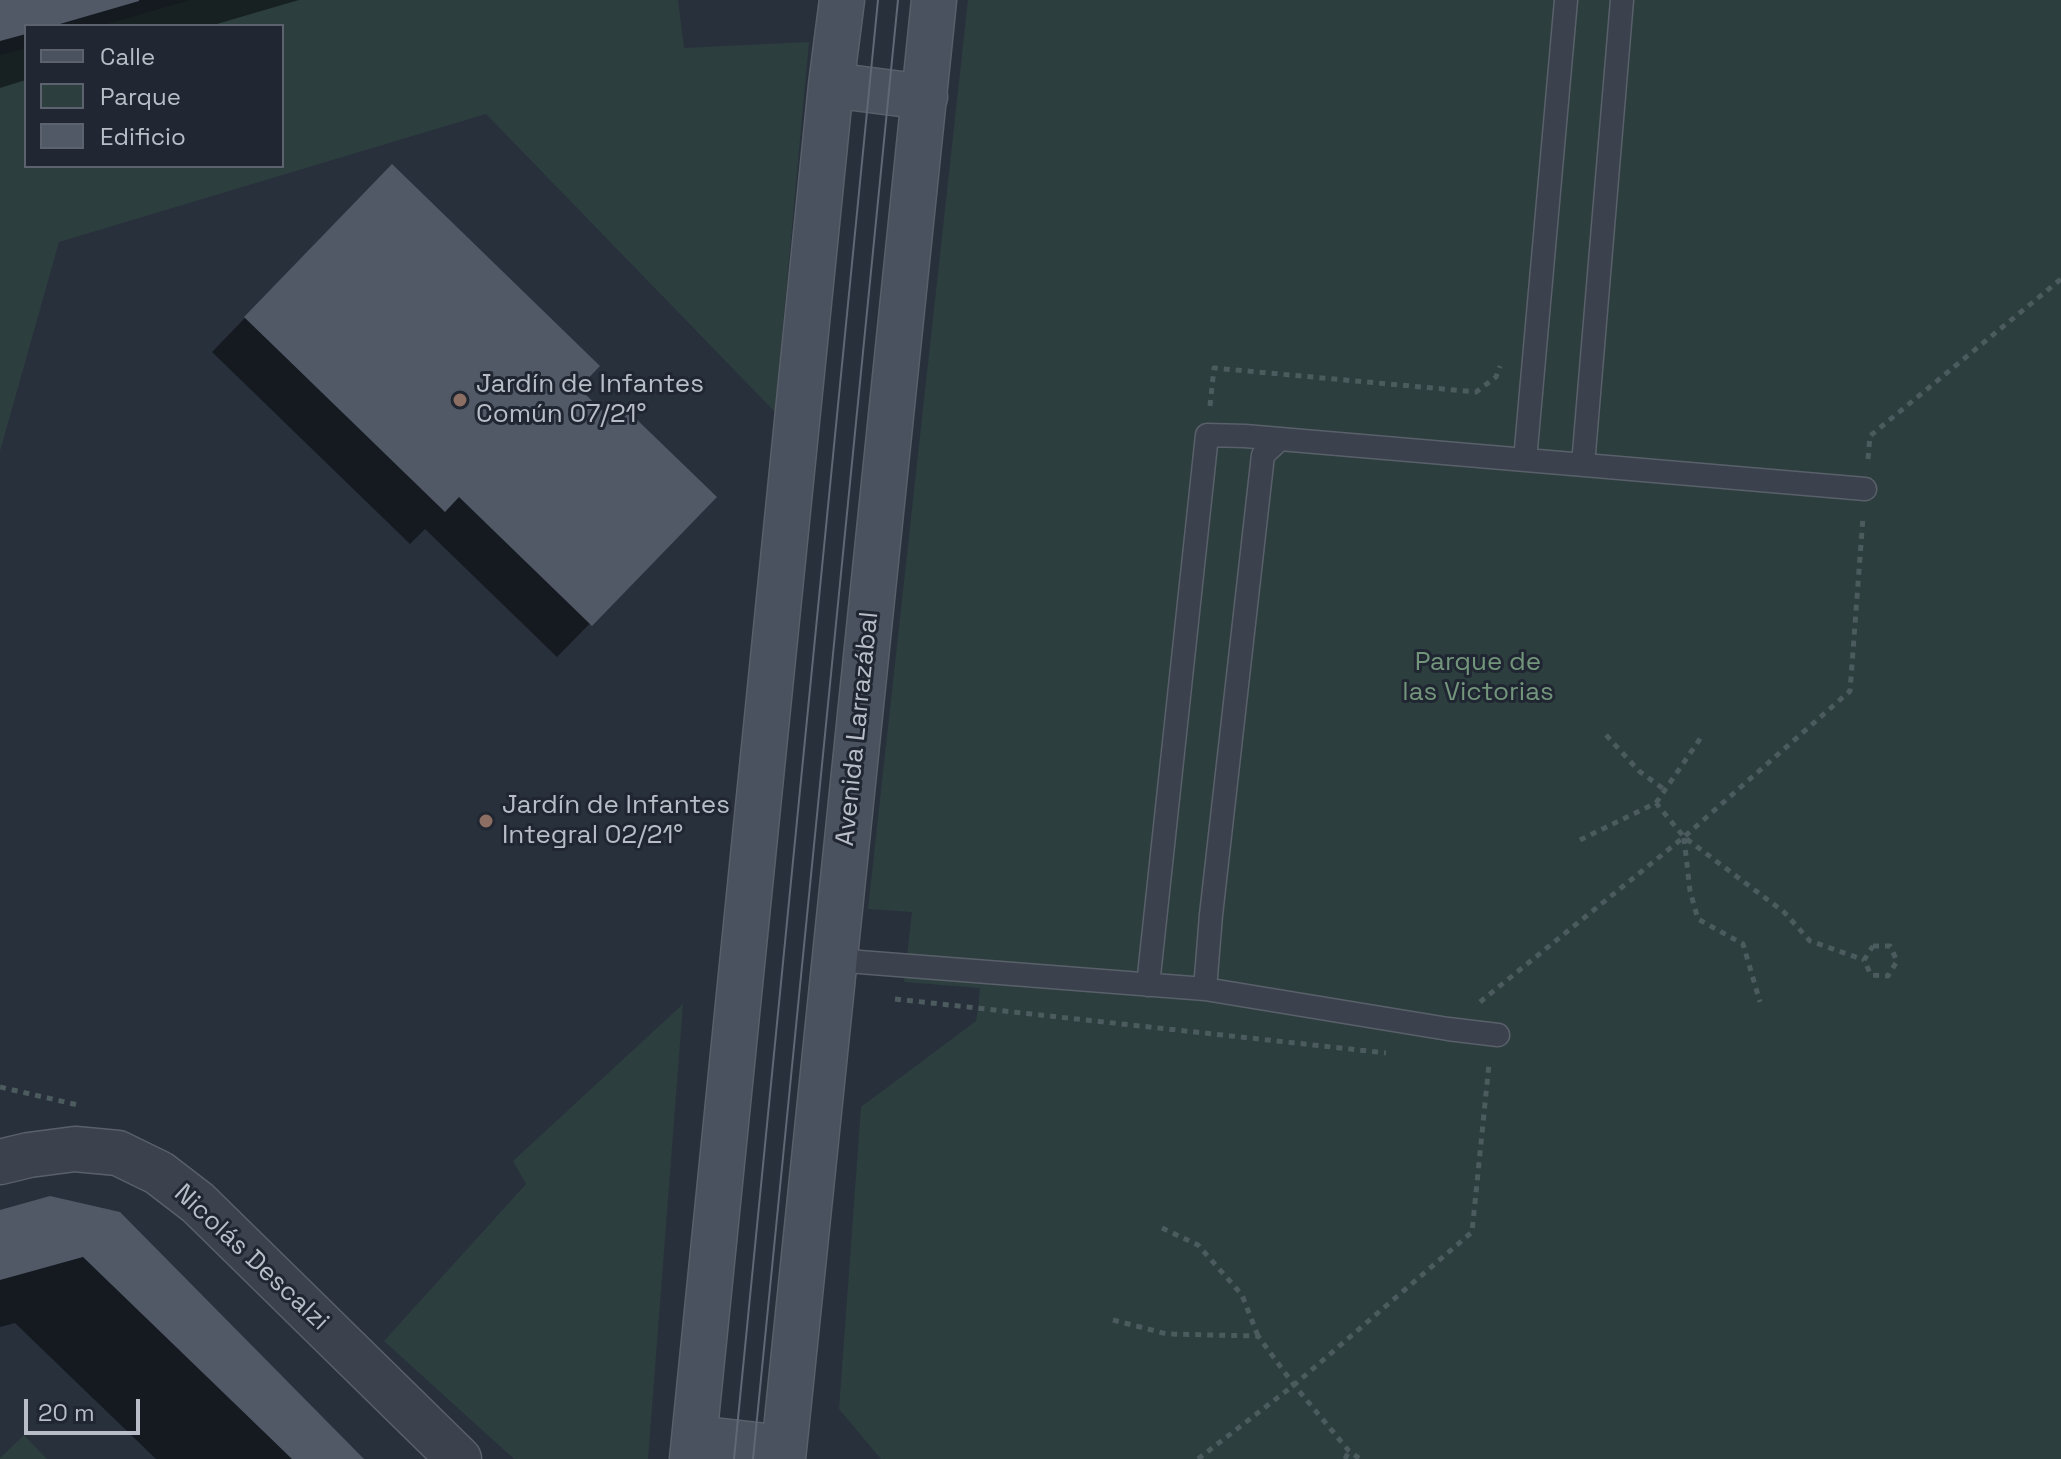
<!DOCTYPE html>
<html>
<head>
<meta charset="utf-8">
<style>
  body { margin:0 }
  #map { position:relative; width:2061px; height:1459px; overflow:hidden; background:#28303c; font-family:"Space Grotesk",sans-serif }
  canvas { display:block }
  .legend { position:absolute; left:24px; top:24px; width:260px; height:144px; box-sizing:border-box; background:#202732; border:2px solid #5d636e; margin:0; padding:10px 14px; list-style:none; font-size:24px; color:#b8bdc7 }
  .legend li { display:flex; align-items:center; gap:16px; height:40px }
  .legend b { width:40px; border:2px solid #5d636e }
  .scale { position:absolute; left:24px; top:1399px; width:116px; height:36px; box-sizing:border-box; border:4px solid #b8bdc7; border-top:0; padding-left:10px; font-size:24px; line-height:28px; white-space:nowrap; color:#b8bdc7; -webkit-text-stroke:6px #202732; paint-order:stroke }
</style>
</head>
<body>
<div id="map">
<canvas width="2061" height="1459"></canvas>
<ul class="legend">
<li><b style="height:10px;background:#4a515f"></b>Calle</li>
<li><b style="height:22px;background:#2d3e3f"></b>Parque</li>
<li><b style="height:22px;background:#515967"></b>Edificio</li>
</ul>
<div class="scale">20 m</div>
</div>
<script>
const ctx = document.querySelector('canvas').getContext('2d');
ctx.lineJoin = 'round';
function fillPath(path, color) { ctx.fillStyle = color; ctx.fill(path, 'evenodd'); }
const poly = rows => new Path2D(rows.map(r => 'M' + r).join(''));
function stroke(path, color, width, dash) { ctx.strokeStyle = color; ctx.lineWidth = width; ctx.lineCap = dash ? 'butt' : 'round'; ctx.setLineDash(dash || []); ctx.stroke(path); }
function drawText(font, color, halo, rows, align = 'center') {
  ctx.font = font + ' "Space Grotesk",sans-serif'; ctx.lineWidth = 6; ctx.setLineDash([]); ctx.textBaseline = 'middle'; ctx.strokeStyle = halo; ctx.fillStyle = color; for (const [text, x, y, turn = 0] of rows) {
    ctx.save(); ctx.translate(x, y); ctx.rotate((+turn || 0) * Math.PI / 180); ctx.textAlign = isNaN(turn) ? turn : align; if (halo) ctx.strokeText(text, 0, 0); ctx.fillText(text, 0, 0); ctx.restore();
  }
}
fillPath(poly([
  [190,0,678,0,684,48,809,42,775,412,486,114,59,242,0,451,0,55,26,48,26,166,282,166,282,26,100,26],
  [968,0,2061,0,2061,1459,881,1459,839,1409,861,1107,976,1021,978,1009,980,988,904,982,912,912,868,909],
  [683,1004,648,1459,514,1459,384,1341,526,1184,513,1161],
  [24,1435,47,1459,0,1459,0,1458]
]), '#2d3e3f');
fillPath(poly([
  [0,0,299,0,210,26,26,26,26,80,0,88],
  [359,200,616,427,714,497,557,657,425,529,410,544,212,352],
  [50,1198,361,1459,156,1459,15,1323,0,1327,0,1212]
]), '#0007');
fillPath(poly([
  [0,0,139,0,139,1,53,26,26,26,26,34,0,41],
  [392,164,600,366,579,388,617,425,629,412,717,497,592,626,459,497,445,512,244,317],
  [50,1196,120,1212,364,1459,292,1459,83,1257,0,1280,0,1210]
]), '#515967');
const service = poly([
  [1525,460,1566,0],
  [1583,465,1622,0],
  [834,960,1205,989,1448,1029,1498,1035],
  [1148,985,1207,435,1245,436,1865,489],
  [1205,989,1211,915,1263,455,1280,439]
]);
const tertiary = poly([
  [0,1162,29,1155,75,1149,118,1153,159,1173,198,1203,459,1459]
]);
const secondary = poly([
  [831,85,925,97],
  [695,1438,784,1448],
  [692,1459,831,85,842,0],
  [783,1459,934,0]
]);
stroke(service, '#59606a', 25);
stroke(tertiary, '#59606a', 47);
stroke(secondary, '#59606a', 47);
stroke(poly([
  [1210,406,1214,368,1476,392,1496,377,1500,366],
  [1868,459,1870,436,2061,279],
  [1606,735,1639,771,1665,790],
  [1656,803,1702,736],
  [1684,838,1690,891,1698,919,1743,944,1760,1002],
  [1580,840,1656,803,1684,837,1784,912,1810,941,1864,960],
  [1873,946,1890,946,1897,961,1888,976,1871,975,1864,960,1873,946],
  [895,999,1386,1053],
  [1480,1002,1684,837,1850,691,1863,517],
  [0,1087,78,1105],
  [1162,1228,1198,1245,1242,1295,1258,1336],
  [1113,1320,1167,1334,1258,1336,1294,1385,1349,1451,1360,1459],
  [1198,1459,1294,1385,1472,1232,1489,1064],
  [1345,1459,1349,1451]
]), '#4c5b5e', 5, [6, 6]);
stroke(service, '#3b424d', 22);
stroke(tertiary, '#3b424d', 44);
stroke(secondary, '#4a515f', 44);
stroke(poly([
  [734,1459,878,0],
  [753,1459,898,0]
]), '#606875', 2);
for (const [x, y, r, color] of [
  [460,400,8,"#8d6e63"],
  [486,821,8,"#8d6e63"]
]) { const dot = new Path2D(); dot.arc(x, y, r, 0, 2 * Math.PI); ctx.fillStyle = color; ctx.fill(dot); stroke(dot, '#202732', 3); }
drawText('26px', '#b8bdc7', '#202732', [
  ["Jardín de Infantes",476,385],
  ["Común 07/21°",476,415],
  ["Jardín de Infantes",502,806],
  ["Integral 02/21°",502,836]
], 'left');
drawText('26px', '#72957b', '#202732', [
  ["Parque de",1478,663],
  ["las Victorias",1478,693]
]);
drawText('26px', '#b8bdc7', '#202732', [
  ["Avenida Larrazábal",858,729,-84],
  ["Nicolás Descalzi",251,1258,43]
]);
</script>
</body>
</html>
